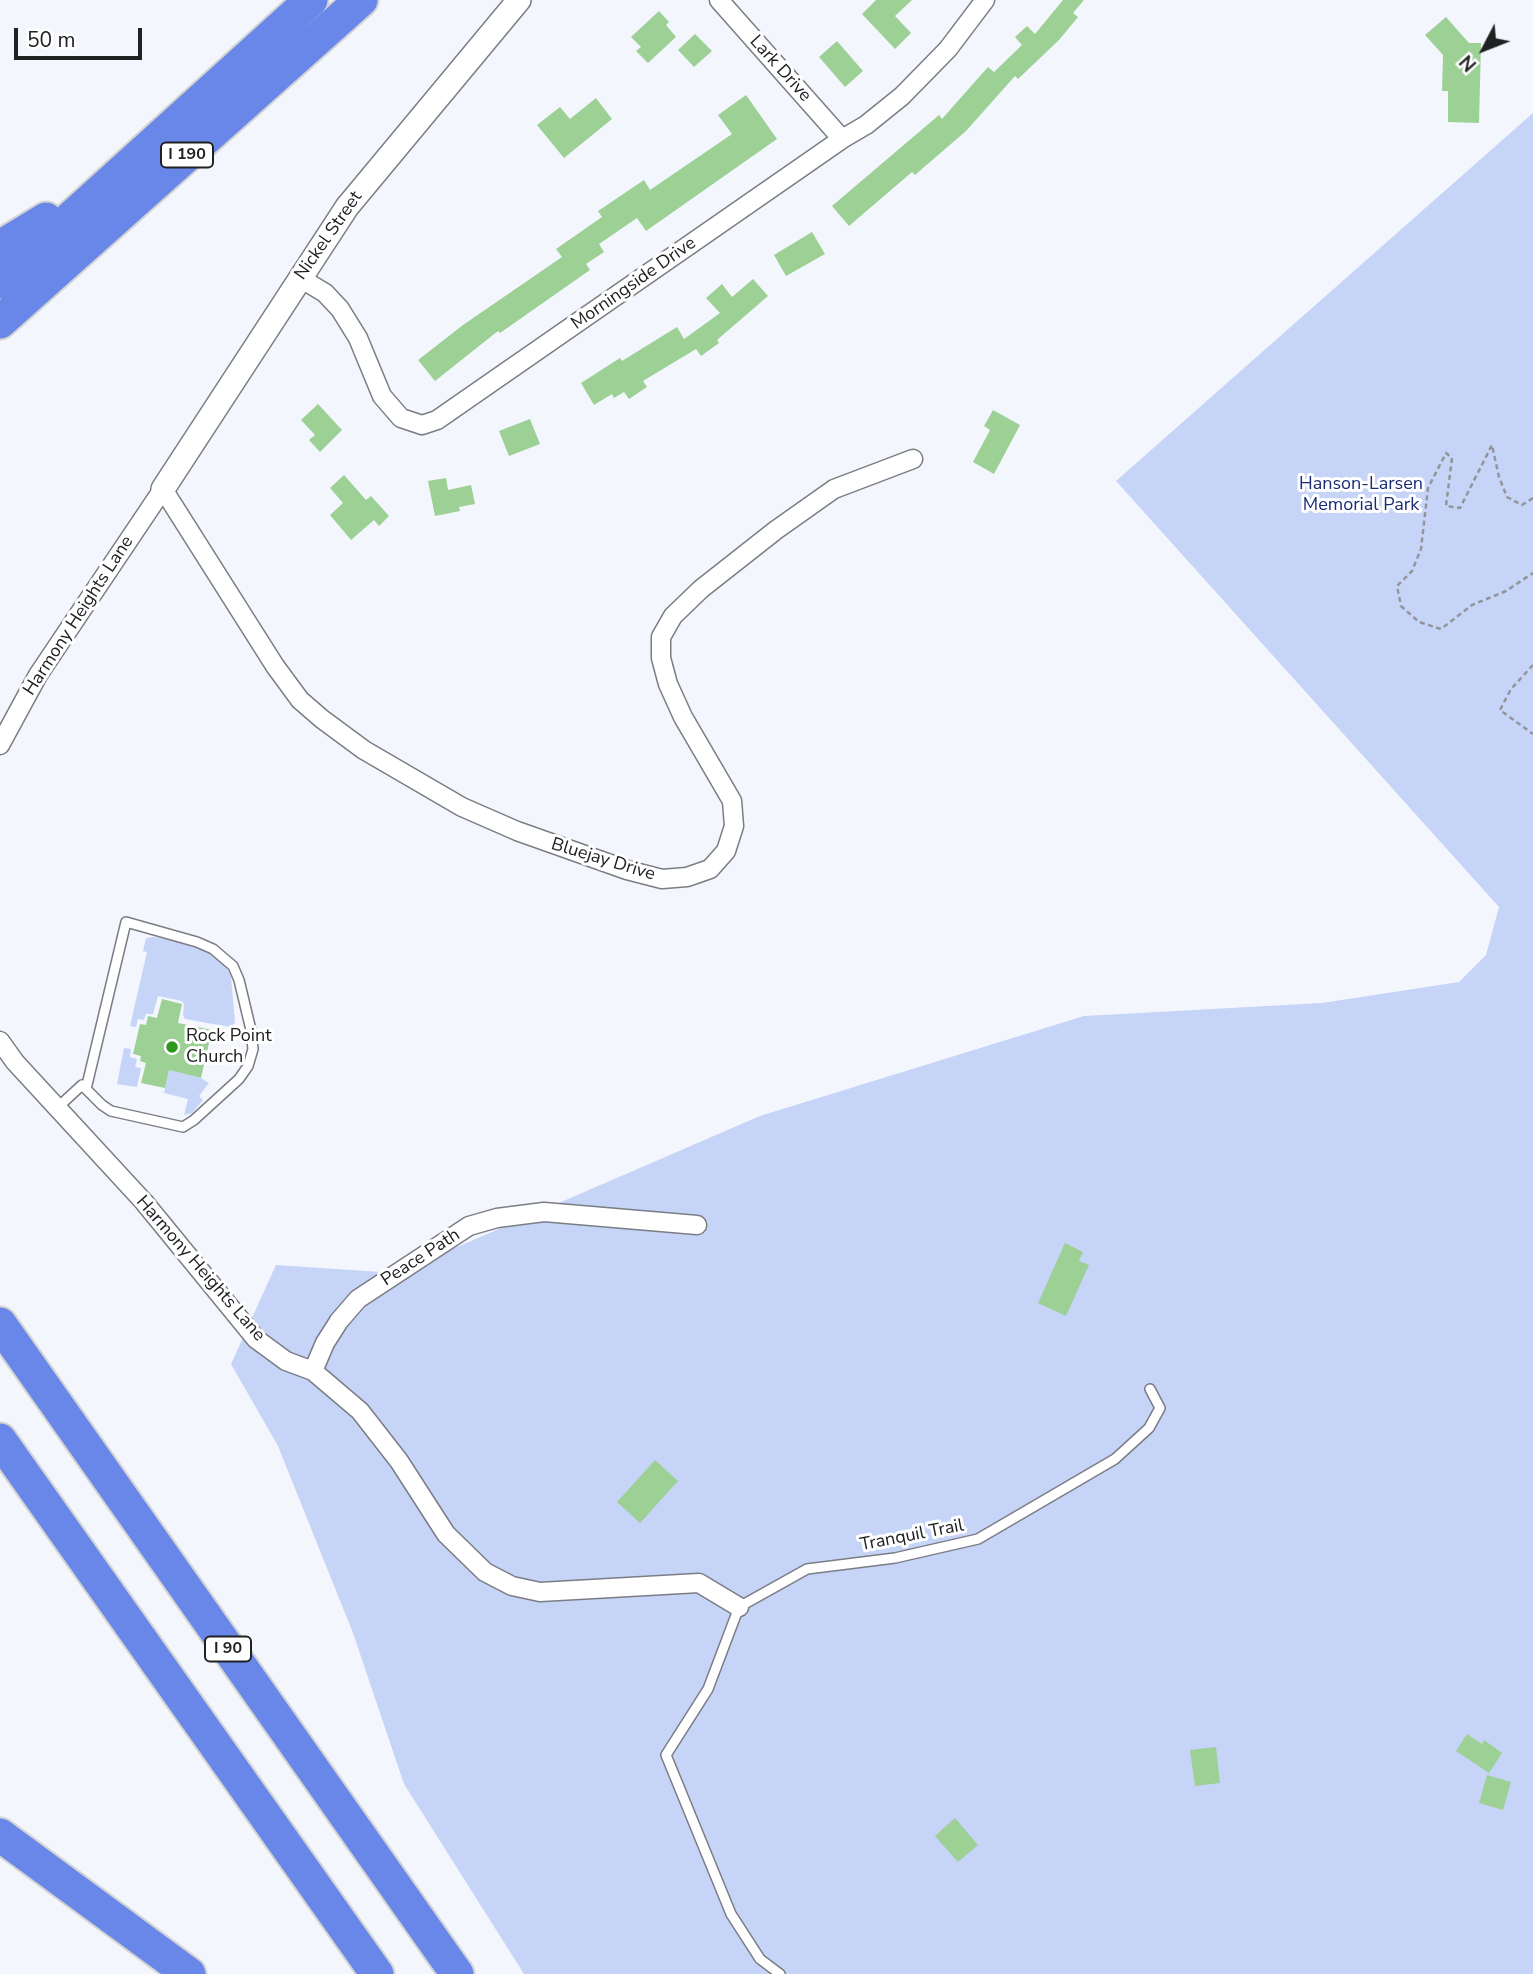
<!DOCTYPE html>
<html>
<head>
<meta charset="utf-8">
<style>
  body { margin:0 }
  #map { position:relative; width:1533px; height:1974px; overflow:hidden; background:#f3f6fd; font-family:"Nunito Sans",sans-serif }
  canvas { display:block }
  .north { position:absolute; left:1449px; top:14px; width:70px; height:70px; -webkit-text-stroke:5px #fff; paint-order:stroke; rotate:228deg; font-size:19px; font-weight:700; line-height:28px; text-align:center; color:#202123 }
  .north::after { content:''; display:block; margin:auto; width:24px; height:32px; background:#202123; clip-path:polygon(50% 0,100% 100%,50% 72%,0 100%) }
  .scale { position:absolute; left:14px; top:28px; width:128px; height:32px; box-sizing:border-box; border:4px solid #202123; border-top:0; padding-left:9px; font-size:21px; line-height:24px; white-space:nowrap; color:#202123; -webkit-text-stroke:5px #fff; paint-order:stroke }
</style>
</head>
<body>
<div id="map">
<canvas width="1533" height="1974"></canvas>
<div class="north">N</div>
<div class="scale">50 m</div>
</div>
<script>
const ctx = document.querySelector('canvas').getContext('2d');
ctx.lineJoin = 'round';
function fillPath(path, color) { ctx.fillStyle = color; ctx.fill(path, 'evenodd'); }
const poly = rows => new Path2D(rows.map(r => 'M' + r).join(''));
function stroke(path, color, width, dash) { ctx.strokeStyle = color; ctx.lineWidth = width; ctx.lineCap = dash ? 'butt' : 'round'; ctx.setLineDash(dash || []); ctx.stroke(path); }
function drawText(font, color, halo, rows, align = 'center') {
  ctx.font = font + ' "Nunito Sans",sans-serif'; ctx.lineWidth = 6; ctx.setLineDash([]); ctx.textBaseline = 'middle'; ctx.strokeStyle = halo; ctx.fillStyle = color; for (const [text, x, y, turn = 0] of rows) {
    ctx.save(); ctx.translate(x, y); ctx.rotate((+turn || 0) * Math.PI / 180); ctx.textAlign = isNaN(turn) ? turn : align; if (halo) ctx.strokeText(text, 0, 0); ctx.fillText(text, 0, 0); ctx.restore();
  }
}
fillPath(poly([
  [1533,113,1533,1974,524,1974,404,1784,353,1633,278,1446,231,1364,276,1265,397,1273,760,1116,1084,1016,1322,1003,1459,982,1486,955,1499,907,1116,481],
  [153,937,178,941,201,949,212,954,226,966,231,977,235,1023,230,1027,185,1019,183,1015,184,1004,182,1001,158,996,153,1014,146,1014,144,1020,138,1019,136,1027,130,1026,147,952,143,951,146,938],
  [124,1048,131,1049,130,1057,137,1059,135,1067,141,1068,137,1087,117,1084],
  [169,1070,201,1078,209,1083,199,1096,203,1100,192,1113,184,1115,188,1099,164,1093]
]), '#c6d4f8');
fillPath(poly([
  [876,0,912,0,895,16,911,33,895,49,862,14],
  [1063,0,1084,0,1073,13,1078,17,1059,40,1018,79,1015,76,966,131,915,175,912,172,849,226,832,206,939,115,942,119,988,67,994,72,1022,45,1015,37,1027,26,1035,34],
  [659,11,669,22,666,25,676,37,648,63,636,51,641,47,631,37],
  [1446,17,1469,43,1481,43,1479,123,1448,122,1448,91,1442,91,1443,55,1425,35],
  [695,34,712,51,694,67,678,50],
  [837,41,863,71,845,87,819,57],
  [746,95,777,139,646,231,637,218,599,244,604,252,586,264,590,270,500,333,498,331,435,381,418,360,463,325,562,257,556,249,602,217,598,211,644,180,650,190,732,134,718,115],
  [596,98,612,119,564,158,537,125,560,107,570,119],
  [812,232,825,254,786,276,774,255],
  [753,279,768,296,717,340,719,343,701,356,696,349,643,381,647,387,629,399,624,392,614,398,612,394,594,405,581,383,620,358,622,361,677,327,684,339,720,313,706,298,722,284,732,297],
  [318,404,342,430,320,452,309,440,315,435,301,420],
  [993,410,1020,425,994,474,973,462,990,430,984,426],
  [530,419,540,444,509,456,499,431],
  [344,475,366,500,371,496,389,516,379,526,374,520,351,540,330,515,343,503,330,488],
  [446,478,448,490,471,485,475,504,459,507,460,511,435,516,428,481],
  [162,999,182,1004,178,1023,212,1030,201,1078,169,1070,165,1088,141,1083,146,1063,140,1061,141,1056,133,1054,140,1024,146,1025,148,1016,157,1018],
  [1065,1243,1083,1252,1079,1261,1089,1265,1066,1316,1038,1303],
  [655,1460,678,1481,640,1523,617,1502],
  [1467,1734,1482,1744,1484,1740,1502,1753,1489,1773,1456,1751],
  [1216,1747,1220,1783,1195,1786,1190,1750],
  [1487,1775,1511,1782,1503,1810,1479,1803],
  [955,1818,978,1845,958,1862,935,1836]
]), '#9cd095');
const service = poly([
  [57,1108,82,1085,102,1105,111,1111,183,1127,194,1120,239,1079,248,1066,253,1049,251,1030,239,980,233,966,213,949,197,942,126,922,86,1089],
  [780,1974,760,1959,731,1914,666,1755,708,1689,739,1607,807,1569,895,1558,978,1539,1115,1459,1149,1428,1160,1408,1150,1389]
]);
const minor = poly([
  [719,0,842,139],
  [300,278,325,293,340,309,358,338,382,396,401,418,422,425,437,420,842,139,866,125,902,96,948,49,985,0],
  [0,745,38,675,163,489,275,666,300,700,322,719,364,750,462,807,517,831,627,870,662,879,687,877,710,869,726,851,734,826,732,801,683,717,668,684,661,658,661,637,673,616,701,589,776,530,834,489,913,459],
  [0,1041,15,1062,144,1202,256,1339,286,1361,313,1371,360,1411,399,1461,446,1534,485,1572,512,1586,540,1592,699,1583,739,1607],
  [313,1371,325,1343,339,1321,358,1299,469,1226,497,1218,544,1212,697,1225]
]);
const tertiary = poly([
  [163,489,347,207,519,0]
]);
const motorway = poly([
  [0,247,46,219],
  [0,282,311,0],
  [0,322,361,0],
  [0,1324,457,1974],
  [0,1440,377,1974],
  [0,1835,189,1974]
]);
stroke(service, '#7b7d84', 12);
stroke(minor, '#7b7d84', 21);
stroke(tertiary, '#7b7d84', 26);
stroke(motorway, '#d2d3d3', 37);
stroke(poly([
  [1533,498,1522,505,1507,497,1499,477,1492,445,1460,508,1446,506,1452,458,1446,453,1428,488,1421,549,1412,571,1397,586,1401,606,1419,622,1441,629,1472,605,1506,591,1533,573],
  [1533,665,1511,689,1500,710,1533,734]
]), '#93959a', 2.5, [5, 3.5]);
stroke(service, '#fff', 9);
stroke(minor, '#fff', 18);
stroke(tertiary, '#fff', 23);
stroke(motorway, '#6987e8', 33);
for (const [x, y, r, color] of [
  [172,1047,7,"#2d961f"]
]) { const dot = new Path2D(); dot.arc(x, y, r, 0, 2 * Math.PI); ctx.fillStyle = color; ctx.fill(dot); stroke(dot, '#fff', 2.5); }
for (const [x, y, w] of [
  [187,155,52],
  [228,1649,46]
]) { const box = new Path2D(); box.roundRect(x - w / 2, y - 12.5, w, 25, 5); ctx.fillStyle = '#fff'; ctx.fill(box); stroke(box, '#202123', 2); }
drawText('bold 16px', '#202123', null, [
  ["I 190",187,155],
  ["I 90",228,1649]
]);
drawText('18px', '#202123', '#fff', [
  ["Lark Drive",780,69,48],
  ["Nickel Street",329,236,-55],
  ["Morningside Drive",634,284,-35],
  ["Harmony Heights Lane",79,616,-57],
  ["Bluejay Drive",603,860,17],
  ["Peace Path",421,1258,-33],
  ["Harmony Heights Lane",200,1269,49],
  ["Tranquil Trail",912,1536,-11]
]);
drawText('18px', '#1a2b75', '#fff', [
  ["Hanson-Larsen",1361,485],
  ["Memorial Park",1361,506]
]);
drawText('18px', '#202123', '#fff', [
  ["Rock Point",186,1037],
  ["Church",186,1058]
], 'left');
</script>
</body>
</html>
